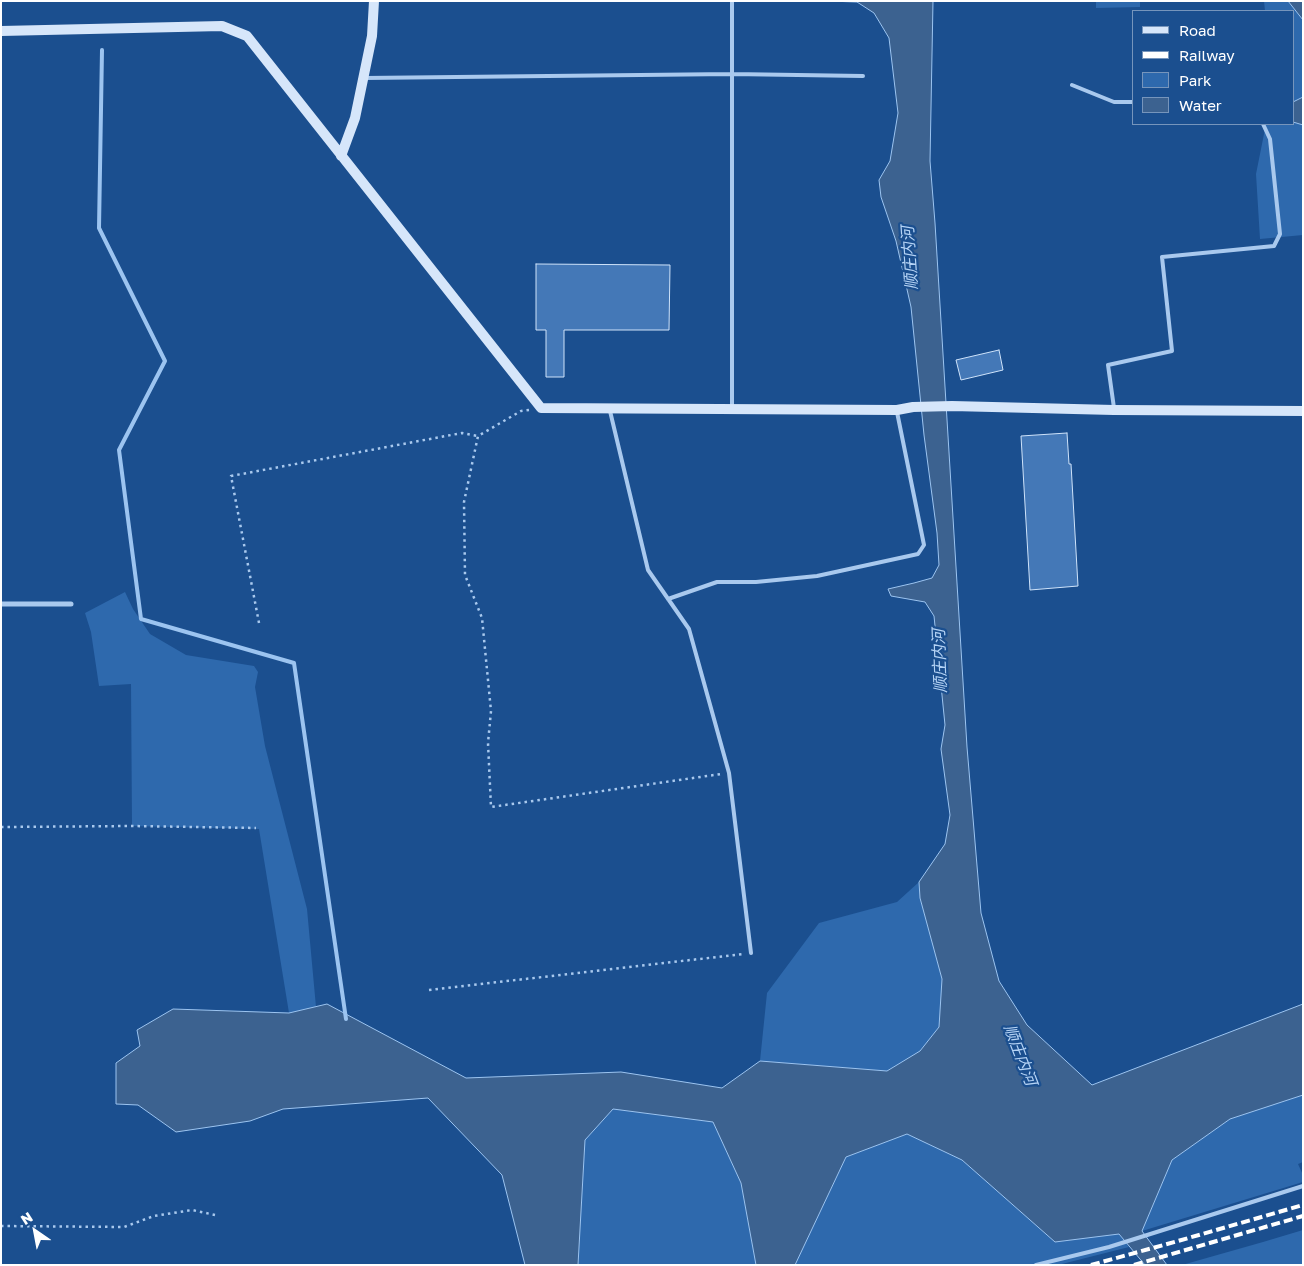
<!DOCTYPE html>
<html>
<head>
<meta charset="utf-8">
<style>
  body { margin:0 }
  #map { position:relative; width:1304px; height:1266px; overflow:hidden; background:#1b4f8f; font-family:"Golos Text",sans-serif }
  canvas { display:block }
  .frame { position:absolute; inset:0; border:2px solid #fff; pointer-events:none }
  .legend { position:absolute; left:1132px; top:10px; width:162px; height:115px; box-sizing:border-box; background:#1b4f8f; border:1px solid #7695bc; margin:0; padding:6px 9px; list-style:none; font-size:15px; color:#fff }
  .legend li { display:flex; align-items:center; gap:10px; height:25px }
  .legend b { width:25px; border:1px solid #7695bc }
  .north { position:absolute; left:10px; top:1206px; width:50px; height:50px; -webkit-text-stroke:4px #1b4f8f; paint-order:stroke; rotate:327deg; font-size:14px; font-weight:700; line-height:20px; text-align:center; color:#fff }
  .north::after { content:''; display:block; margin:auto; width:18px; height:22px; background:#fff; clip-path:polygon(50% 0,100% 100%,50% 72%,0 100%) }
</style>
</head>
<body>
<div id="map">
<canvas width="1304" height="1266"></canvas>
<div class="frame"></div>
<ul class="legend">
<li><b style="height:6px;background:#d6e6fa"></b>Road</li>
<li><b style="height:6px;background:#fff"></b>Railway</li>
<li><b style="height:14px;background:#2e69ad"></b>Park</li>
<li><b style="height:14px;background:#3c6290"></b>Water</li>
</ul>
<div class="north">N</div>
</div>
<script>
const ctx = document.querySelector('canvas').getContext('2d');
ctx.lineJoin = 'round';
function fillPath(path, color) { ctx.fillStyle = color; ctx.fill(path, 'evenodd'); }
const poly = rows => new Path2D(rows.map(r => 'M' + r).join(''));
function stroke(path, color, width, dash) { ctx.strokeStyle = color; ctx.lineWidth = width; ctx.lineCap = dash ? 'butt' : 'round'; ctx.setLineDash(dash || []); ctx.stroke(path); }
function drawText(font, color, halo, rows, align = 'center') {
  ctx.font = font + ' "Golos Text","Noto Sans SC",sans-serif'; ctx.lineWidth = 4.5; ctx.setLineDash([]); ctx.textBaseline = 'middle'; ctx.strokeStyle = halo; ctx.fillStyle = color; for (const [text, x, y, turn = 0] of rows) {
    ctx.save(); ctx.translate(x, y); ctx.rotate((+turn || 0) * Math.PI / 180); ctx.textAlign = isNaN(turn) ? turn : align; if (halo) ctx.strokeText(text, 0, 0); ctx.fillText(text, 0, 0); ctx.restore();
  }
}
fillPath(poly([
  [1096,1,1140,1,1140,7,1096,8],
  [1264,1,1288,1,1303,20,1303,97,1293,102,1293,11,1265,11],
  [1293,122,1303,125,1303,235,1260,239,1256,174,1266,124,1293,124],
  [125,592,133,609,150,634,186,655,254,666,258,672,255,687,265,746,307,909,316,1007,289,1013,259,829,132,826,131,684,99,686,91,632,85,613],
  [919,882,920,898,942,979,939,1027,920,1051,887,1071,760,1061,767,993,819,923,897,902],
  [1303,1095,1303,1162,1298,1164,1303,1175,1303,1182,1142,1231,1172,1160,1230,1119],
  [613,1109,713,1122,741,1183,756,1265,578,1265,585,1140],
  [907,1134,962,1160,1055,1242,1119,1234,1129,1247,1058,1265,795,1265,846,1157],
  [1303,1230,1303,1265,1182,1265,1263,1242]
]), '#2e69ad');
const water = poly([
  [828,1,933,1,930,161,935,223,967,747,981,913,999,981,1027,1025,1092,1085,1303,1004,1303,1095,1230,1119,1172,1160,1142,1231,1167,1265,1145,1265,1119,1234,1055,1242,962,1160,907,1134,846,1157,795,1265,756,1265,741,1183,713,1122,613,1109,585,1140,578,1265,525,1265,502,1175,428,1098,283,1109,250,1121,176,1132,138,1105,116,1104,116,1063,140,1046,137,1030,173,1009,289,1013,327,1004,466,1078,621,1072,722,1088,760,1061,887,1071,920,1051,939,1027,942,979,920,898,919,882,945,844,950,815,941,749,945,725,934,616,925,602,891,596,888,589,914,583,932,578,939,565,937,533,924,435,911,307,896,241,881,197,879,180,890,161,898,113,889,38,874,13,857,2,828,1],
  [1288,1,1303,1,1303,20,1288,1],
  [1303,97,1303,125,1293,122,1293,102,1303,97]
]);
fillPath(water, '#3c6290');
stroke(water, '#9cc4f0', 1);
stroke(poly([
  [102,50,99,228,165,361,119,450,141,619,294,663,346,1019]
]), '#9cc4f0', 4);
const building = poly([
  [536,264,670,265,669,330,564,330,564,377,546,377,546,330,536,330,536,264],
  [999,350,1003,370,961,380,956,360,999,350],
  [1067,433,1069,464,1071,464,1078,586,1030,590,1021,436,1067,433]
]);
fillPath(building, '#4478b7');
stroke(building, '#cfe3fa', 1);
stroke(poly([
  [529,410,521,411,478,436,464,502,465,575,482,618,491,711,488,743,491,807,721,774],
  [259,623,231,476,462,433,478,436],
  [1,827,132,826,256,828],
  [429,990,743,954],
  [1,1226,124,1227,154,1216,192,1210,215,1215]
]), '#a9c9ee', 2.5, [2.5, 4]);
stroke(poly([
  [732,1,732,409],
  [364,78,732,74,863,76],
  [1072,85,1114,102,1133,102],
  [1114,408,1108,365,1172,351,1162,257,1274,246,1280,234,1270,139,1263,124],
  [610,411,648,570,689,629,729,773,751,953],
  [668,599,717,582,756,582,817,576,918,554,924,545,897,412],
  [1036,1265,1109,1247,1303,1186]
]), '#a9c9ee', 4);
stroke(poly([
  [1,604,71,604]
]), '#a9c9ee', 5);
stroke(poly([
  [1,31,222,26,247,36,541,408,897,410,913,407,952,406,1114,410,1303,411],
  [341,156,355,118,372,36,374,1]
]), '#d6e6fa', 10);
stroke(poly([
  [1091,1265,1178,1241,1303,1205],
  [1134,1265,1303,1216]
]), '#fff', 4, [9, 4]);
drawText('italic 16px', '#b5d3f5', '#1b4f8f', [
  ["顺庄内河",910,258,-94],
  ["顺庄内河",940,661,-92],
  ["顺庄内河",1020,1055,69]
]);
</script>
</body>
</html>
